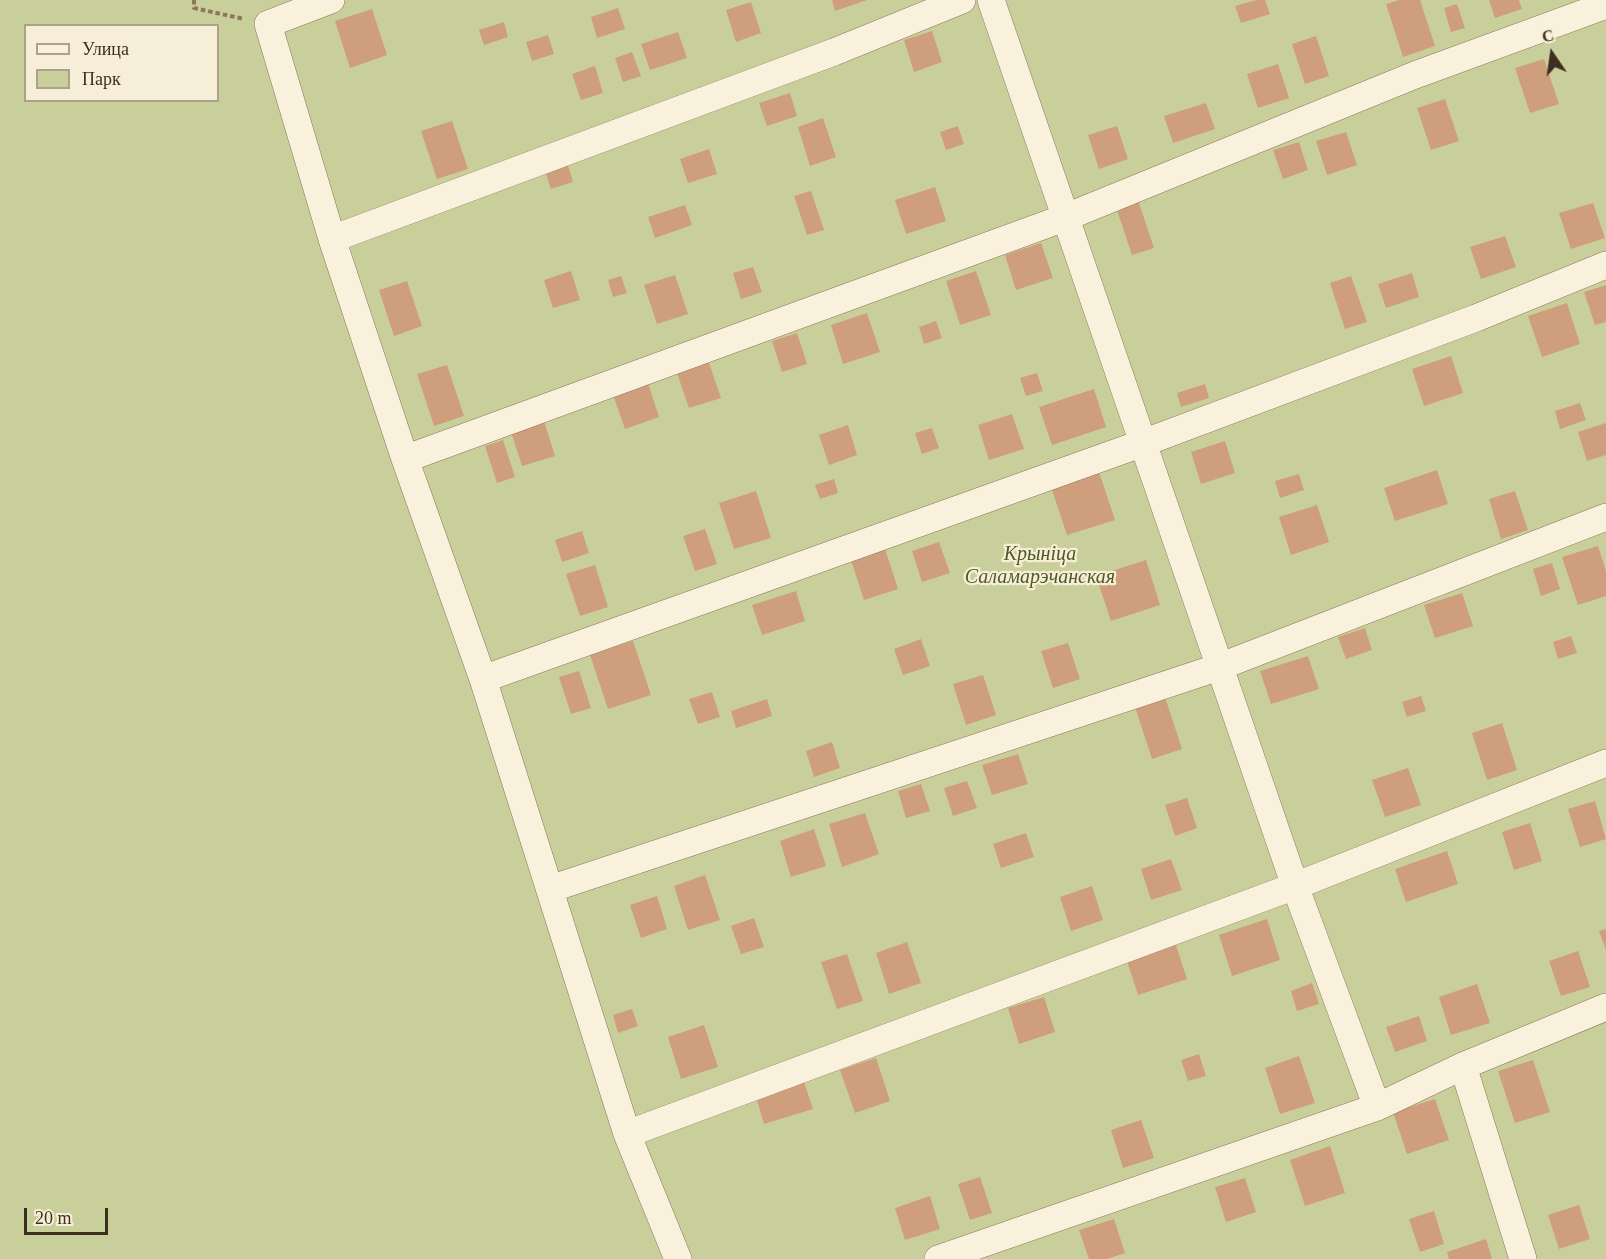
<!DOCTYPE html>
<html>
<head>
<meta charset="utf-8">
<style>
  body { margin:0 }
  #map { position:relative; width:1606px; height:1259px; overflow:hidden; background:#f0e4c8; font-family:"Times New Roman",serif }
  canvas { display:block }
  .legend { position:absolute; left:24px; top:24px; width:195px; height:78px; box-sizing:border-box; background:#f7eed8; border:2px solid #ada18e; margin:0; padding:8px 10px; list-style:none; font-size:18px; color:#3d2e20 }
  .legend li { display:flex; align-items:center; gap:12px; height:30px }
  .legend b { width:30px; border:2px solid #ada18e }
  .north { position:absolute; left:1522px; top:24px; width:60px; height:60px; -webkit-text-stroke:4px #f7eed8; paint-order:stroke; rotate:347deg; font-size:16px; font-weight:700; line-height:24px; text-align:center; color:#3d2e20 }
  .north::after { content:''; display:block; margin:auto; width:21px; height:27px; background:#3d2e20; clip-path:polygon(50% 0,100% 100%,50% 72%,0 100%) }
  .scale { position:absolute; left:24px; top:1208px; width:84px; height:27px; box-sizing:border-box; border:3px solid #3d2e20; border-top:0; padding-left:8px; font-size:18px; line-height:21px; white-space:nowrap; color:#3d2e20; -webkit-text-stroke:4px #f7eed8; paint-order:stroke }
</style>
</head>
<body>
<div id="map">
<canvas width="1606" height="1259"></canvas>
<ul class="legend">
<li><b style="height:8px;background:#faf1dc"></b>Улица</li>
<li><b style="height:16px;background:#c9cf9b"></b>Парк</li>
</ul>
<div class="north">С</div>
<div class="scale">20 m</div>
</div>
<script>
const ctx = document.querySelector('canvas').getContext('2d');
ctx.lineJoin = 'round';
function fillPath(path, color) { ctx.fillStyle = color; ctx.fill(path, 'evenodd'); }
const poly = rows => new Path2D(rows.map(r => 'M' + r).join(''));
function stroke(path, color, width, dash) { ctx.strokeStyle = color; ctx.lineWidth = width; ctx.lineCap = dash ? 'butt' : 'round'; ctx.setLineDash(dash || []); ctx.stroke(path); }
function drawText(font, color, halo, rows, align = 'center') {
  ctx.font = font + ' "Times New Roman",serif'; ctx.lineWidth = 4.5; ctx.setLineDash([]); ctx.textBaseline = 'middle'; ctx.strokeStyle = halo; ctx.fillStyle = color; for (const [text, x, y, turn = 0] of rows) {
    ctx.save(); ctx.translate(x, y); ctx.rotate((+turn || 0) * Math.PI / 180); ctx.textAlign = isNaN(turn) ? turn : align; if (halo) ctx.strokeText(text, 0, 0); ctx.fillText(text, 0, 0); ctx.restore();
  }
}
fillPath(poly([
  [0,0,1606,0,1606,1259,0,1259],
  [26,26,218,26,218,100,26,100]
]), '#c9cf9b');
fillPath(poly([
  [832,0,867,0,835,11],
  [1256,0,1265,0,1270,14,1241,23,1235,6],
  [1399,0,1420,0,1435,46,1403,57,1386,4],
  [1489,0,1519,0,1522,9,1495,18],
  [751,2,761,33,736,42,726,10],
  [1457,4,1465,28,1451,32,1444,8],
  [618,8,625,29,597,38,591,17],
  [372,9,387,55,350,68,335,21],
  [504,22,508,37,484,45,479,30],
  [932,31,942,62,914,72,904,40],
  [678,32,687,58,650,70,641,44],
  [548,35,554,54,532,61,526,42],
  [1316,36,1329,76,1305,84,1292,44],
  [632,52,641,76,623,82,615,58],
  [1544,59,1559,104,1530,113,1515,68],
  [1278,64,1289,98,1258,108,1247,74],
  [595,66,603,93,581,100,572,74],
  [790,93,797,116,767,126,759,103],
  [1445,99,1459,141,1431,150,1417,108],
  [1206,103,1215,129,1173,143,1164,116],
  [823,118,836,157,810,166,798,127],
  [452,121,468,169,437,179,421,131],
  [958,126,964,144,946,150,940,132],
  [1117,126,1128,159,1099,169,1088,135],
  [1346,132,1357,165,1327,175,1316,141],
  [1299,142,1308,170,1283,179,1273,150],
  [709,149,717,174,688,183,680,159],
  [567,163,573,182,551,189,545,171],
  [935,187,946,221,906,234,895,200],
  [811,191,824,230,807,235,794,196],
  [1137,197,1154,248,1132,255,1115,204],
  [1593,203,1605,238,1571,249,1559,213],
  [685,205,692,225,655,238,648,217],
  [1505,236,1516,267,1481,279,1470,247],
  [1041,243,1053,278,1016,290,1005,255],
  [753,267,762,292,741,299,733,273],
  [571,271,580,300,553,308,544,280],
  [976,271,991,315,960,325,946,281],
  [1412,273,1419,297,1386,308,1378,284],
  [675,275,688,314,657,324,644,285],
  [621,276,627,293,613,297,608,280],
  [1351,276,1367,322,1345,329,1330,283],
  [407,281,422,326,394,336,379,290],
  [1606,285,1606,322,1595,325,1584,292],
  [1567,303,1580,344,1542,357,1528,316],
  [867,313,880,352,843,364,831,325],
  [936,321,942,338,924,344,919,327],
  [797,333,807,364,782,372,772,341],
  [1451,356,1463,393,1424,406,1412,369],
  [709,363,721,398,689,408,677,373],
  [447,365,464,416,434,426,417,374],
  [1037,373,1043,391,1026,396,1020,378],
  [647,380,659,417,625,429,612,392],
  [1205,384,1209,398,1181,407,1177,393],
  [1094,389,1106,427,1052,445,1039,407],
  [1580,403,1586,420,1560,429,1555,411],
  [1012,414,1024,449,989,460,978,425],
  [544,421,555,456,522,466,511,432],
  [1606,423,1606,455,1587,461,1578,432],
  [848,425,857,455,829,465,819,435],
  [932,428,939,448,922,454,915,433],
  [503,440,515,477,497,483,485,446],
  [1225,441,1235,473,1201,484,1191,452],
  [1437,470,1448,504,1395,521,1384,488],
  [1099,472,1115,520,1067,535,1051,487],
  [1299,474,1304,490,1280,498,1275,481],
  [834,479,838,493,820,499,815,485],
  [756,491,771,538,734,549,719,503],
  [1515,491,1528,530,1501,539,1489,499],
  [1317,505,1329,542,1291,555,1279,517],
  [705,529,717,564,695,571,683,536],
  [582,531,589,553,562,562,555,540],
  [939,542,950,573,922,582,912,551],
  [884,546,898,589,864,600,850,557],
  [1598,546,1606,571,1606,596,1578,605,1562,557],
  [1146,560,1160,605,1111,621,1096,576],
  [1552,563,1560,589,1541,596,1533,569],
  [595,565,608,607,580,616,566,574],
  [796,591,805,621,762,635,752,605],
  [1462,593,1473,626,1435,638,1424,605],
  [1365,628,1372,650,1346,659,1338,637],
  [1571,636,1577,653,1558,659,1553,642],
  [921,639,930,666,903,675,894,649],
  [633,641,651,695,608,709,590,655],
  [1068,643,1080,679,1053,688,1041,651],
  [1308,656,1319,689,1271,704,1260,671],
  [579,671,591,708,571,714,559,677],
  [983,675,996,715,966,725,953,684],
  [712,692,720,717,698,724,689,699],
  [1421,696,1426,711,1407,717,1402,702],
  [1165,697,1182,749,1152,759,1135,707],
  [767,699,772,716,736,728,731,711],
  [1502,723,1517,770,1487,780,1472,733],
  [832,742,840,768,814,777,806,751],
  [1018,754,1028,784,992,795,982,765],
  [1408,768,1421,805,1385,817,1372,780],
  [967,781,977,808,953,816,944,788],
  [921,784,930,811,906,818,898,791],
  [1187,798,1197,828,1175,836,1165,805],
  [1595,801,1606,839,1580,847,1568,809],
  [865,813,879,854,842,867,829,824],
  [1530,823,1542,861,1514,870,1502,832],
  [814,829,826,866,791,877,780,841],
  [1026,833,1034,857,1001,868,993,844],
  [1447,851,1458,884,1406,902,1395,869],
  [1171,859,1182,890,1151,900,1141,869],
  [705,875,720,920,688,930,674,886],
  [1092,886,1103,920,1071,931,1060,897],
  [657,896,667,929,641,938,630,905],
  [754,918,764,947,741,954,731,926],
  [1267,919,1280,960,1232,976,1219,935],
  [1606,929,1606,950,1599,931],
  [907,942,921,983,889,994,876,953],
  [1176,945,1187,979,1138,995,1127,961],
  [1578,951,1590,987,1561,996,1549,961],
  [847,954,863,1001,837,1009,821,962],
  [1312,983,1319,1004,1297,1011,1291,991],
  [1477,984,1490,1023,1451,1035,1439,997],
  [1044,997,1055,1032,1019,1044,1008,1008],
  [632,1009,638,1026,618,1033,613,1015],
  [1419,1016,1427,1041,1395,1052,1386,1027],
  [704,1025,718,1067,681,1079,668,1037],
  [1199,1054,1206,1076,1188,1081,1181,1060],
  [1299,1056,1315,1103,1280,1114,1265,1068],
  [876,1058,890,1101,855,1113,840,1070],
  [1533,1060,1550,1112,1515,1123,1498,1071],
  [804,1082,813,1109,764,1124,756,1097],
  [1435,1099,1449,1140,1407,1154,1393,1112],
  [1141,1120,1154,1158,1123,1168,1111,1130],
  [1330,1146,1345,1193,1305,1206,1290,1160],
  [980,1177,992,1213,970,1220,958,1184],
  [1245,1178,1256,1212,1226,1222,1215,1187],
  [930,1196,940,1229,905,1240,895,1208],
  [1579,1205,1590,1239,1559,1249,1548,1215],
  [1434,1211,1444,1244,1420,1252,1409,1219],
  [1114,1219,1125,1253,1107,1259,1089,1259,1079,1230],
  [1486,1239,1492,1259,1449,1259,1447,1252]
]), '#cf9f7d');
const minor = poly([
  [331,0,268,24,332,239,405,459,483,679,627,1134,678,1259],
  [991,0,1295,886,1377,1107],
  [332,239,834,52,962,0],
  [405,459,1064,218,1415,75,1606,5],
  [483,679,1143,443,1476,318,1606,265],
  [550,889,1219,667,1606,517],
  [1463,1066,1523,1259],
  [627,1134,1295,886,1606,763],
  [938,1259,1377,1107,1463,1066,1606,1007]
]);
stroke(minor, '#8d765c', 28);
stroke(poly([
  [194,0,194,8,244,19]
]), '#8d765c', 4, [4.5, 3]);
stroke(minor, '#faf1dc', 27);
drawText('italic 20px', '#4d5a26', '#f7eed8', [
  ["Крыніца",1040,555],
  ["Саламарэчанская",1040,578]
]);
</script>
</body>
</html>
